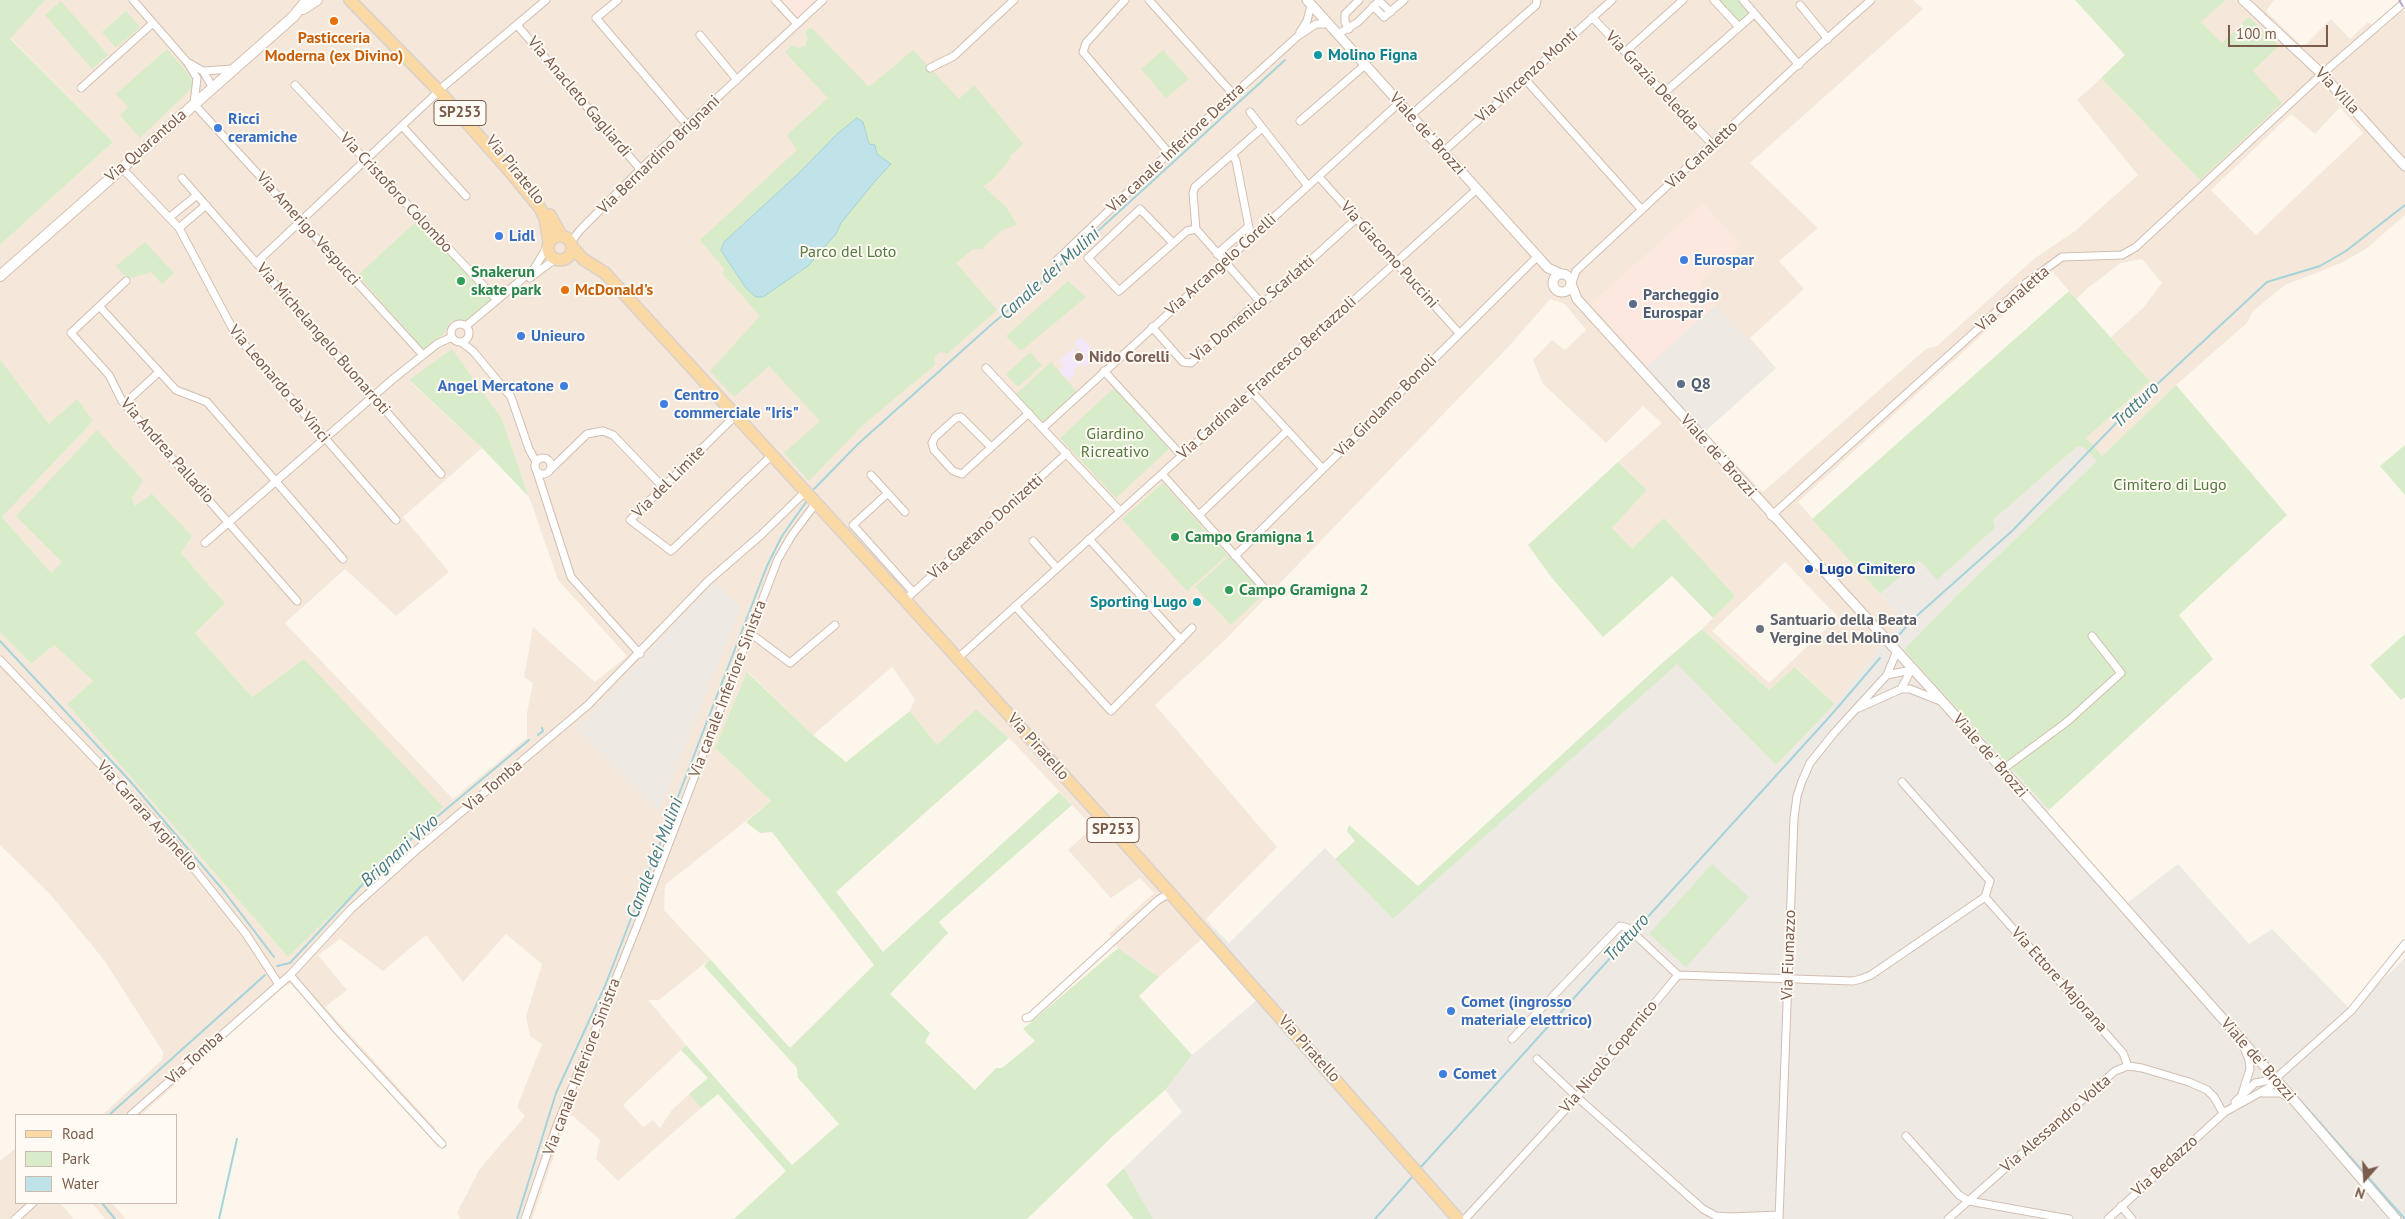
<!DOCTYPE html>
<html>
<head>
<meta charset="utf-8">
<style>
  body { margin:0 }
  #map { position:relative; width:2405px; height:1219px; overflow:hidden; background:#fdf6ec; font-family:"PT Sans",sans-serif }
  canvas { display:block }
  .legend { position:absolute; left:15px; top:1114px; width:162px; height:90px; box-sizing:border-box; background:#fffaf3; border:1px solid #cabbb1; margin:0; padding:6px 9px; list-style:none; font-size:15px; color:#7a5c4d }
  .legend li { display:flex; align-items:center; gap:10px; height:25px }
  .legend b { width:25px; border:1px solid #cabbb1 }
  .north { position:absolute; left:2340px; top:1154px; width:50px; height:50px; -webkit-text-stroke:4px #fffaf3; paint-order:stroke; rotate:199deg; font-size:14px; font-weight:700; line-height:20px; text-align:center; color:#7a5c4d }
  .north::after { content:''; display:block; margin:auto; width:18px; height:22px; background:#7a5c4d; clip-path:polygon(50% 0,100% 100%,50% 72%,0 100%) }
  .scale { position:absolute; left:2228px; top:25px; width:100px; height:22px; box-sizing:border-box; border:2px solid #7a5c4d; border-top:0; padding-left:6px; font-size:15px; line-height:18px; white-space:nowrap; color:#7a5c4d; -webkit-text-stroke:4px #fffaf3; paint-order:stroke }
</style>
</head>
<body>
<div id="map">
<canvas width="2405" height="1219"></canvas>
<ul class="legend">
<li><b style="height:6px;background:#fbd9a5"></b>Road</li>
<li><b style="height:14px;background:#d8ecc9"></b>Park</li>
<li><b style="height:14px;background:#bfe3e8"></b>Water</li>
</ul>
<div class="north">N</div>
<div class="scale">100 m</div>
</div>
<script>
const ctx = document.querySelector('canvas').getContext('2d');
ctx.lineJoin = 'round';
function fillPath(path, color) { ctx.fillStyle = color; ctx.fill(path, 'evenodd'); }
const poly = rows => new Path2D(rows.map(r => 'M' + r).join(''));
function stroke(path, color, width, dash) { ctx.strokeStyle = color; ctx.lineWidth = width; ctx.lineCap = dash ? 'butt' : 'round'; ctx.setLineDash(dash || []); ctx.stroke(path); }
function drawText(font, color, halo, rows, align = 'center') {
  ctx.font = font + ' "PT Sans",sans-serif'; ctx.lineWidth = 4; ctx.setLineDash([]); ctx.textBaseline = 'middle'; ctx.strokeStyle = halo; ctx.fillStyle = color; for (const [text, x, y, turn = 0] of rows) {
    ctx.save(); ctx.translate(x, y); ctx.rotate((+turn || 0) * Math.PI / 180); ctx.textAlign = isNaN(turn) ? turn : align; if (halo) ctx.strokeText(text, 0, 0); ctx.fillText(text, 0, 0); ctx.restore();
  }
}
fillPath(poly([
  [45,0,1913,0,1923,9,1750,163,1818,228,1779,261,1804,289,1750,338,1776,368,1704,432,1763,492,1926,349,1937,346,2035,258,2075,231,2138,175,2077,100,2101,78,2200,180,2253,71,2279,46,2222,43,2200,21,2226,0,2274,0,2266,11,2303,47,2331,19,2350,39,2368,22,2380,30,2403,9,2405,13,2405,215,2366,249,2341,263,2285,285,2253,311,2247,323,2176,385,2102,456,2086,438,2150,381,2111,337,2143,308,2162,283,2142,259,2121,263,2089,287,2076,299,2052,271,1798,502,1902,619,1835,704,1796,667,1769,690,1702,629,1735,596,1664,519,1631,550,1612,528,1647,490,1618,462,1662,423,1643,406,1606,443,1543,384,1533,360,1552,340,1565,350,1586,330,1565,304,1550,299,1512,343,1226,639,1155,705,1277,847,1206,919,1214,928,1159,977,1118,948,1109,934,1154,893,1140,878,1111,898,1068,850,1093,827,1009,738,976,709,937,745,910,711,915,699,892,667,813,735,748,672,715,748,771,801,665,885,664,910,710,959,659,1000,648,1000,686,1045,623,1105,643,1127,653,1120,660,1128,671,1111,689,1094,701,1108,618,1181,596,1159,600,1140,572,1115,566,1121,532,1219,461,1219,457,1213,479,1170,525,1116,517,1107,542,1044,530,1036,526,1017,542,964,506,934,463,982,426,935,383,971,340,939,318,955,347,990,325,1007,435,1128,430,1134,291,984,273,990,205,1058,141,1115,102,1115,162,1060,163,1052,104,960,49,893,0,845,0,632,31,664,54,645,93,681,67,704,288,957,365,881,304,659,252,697,195,633,225,603,181,553,135,506,132,498,51,573,2,517,93,421,49,424,0,359,0,245,113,142,10,38],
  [2340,107,2363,133,2256,235,2211,190,2291,114,2315,134],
  [409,381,502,419,558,580,627,656,595,682,533,627,524,677,533,683,527,713,527,738,453,799,285,623,345,569,396,616,449,572,403,517,482,448],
  [1785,562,1838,617,1769,683,1712,631],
  [16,1148,16,1203,60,1203,74,1219,0,1219,0,1161],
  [92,1203,112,1203,126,1219,105,1219]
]), '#f5e8da');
fillPath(poly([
  [781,0,818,0,798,19],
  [1703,203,1741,245,1699,284,1716,305,1647,367,1591,304]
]), '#fde8e0');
fillPath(poly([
  [1716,305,1776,368,1704,432,1646,367],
  [2078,446,2085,447,2097,461,1958,594,1905,650,2049,810,2043,816,2122,907,2178,864,2249,944,2272,929,2351,1010,2405,958,2405,1219,1153,1219,1124,1168,1182,1112,1165,1090,1192,1055,1257,1000,1203,936,1214,928,1229,943,1325,848,1393,919,1677,663,1776,765,1835,704,1902,619,1880,594,1919,559,1937,579,1995,528,1993,520],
  [714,582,741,608,659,810,575,730]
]), '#efe9e4');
fillPath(poly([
  [1081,337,1098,356,1085,367,1082,363,1073,371,1075,374,1068,380,1059,370,1064,366,1059,361,1073,348,1077,353,1080,350,1074,343]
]), '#f3e8fa');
fillPath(poly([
  [0,0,45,0,10,39,113,142,0,245],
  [1717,0,1738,0,1750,14,1739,25],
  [2075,0,2226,0,2201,22,2222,43,2249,17,2279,46,2253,71,2282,103,2200,180,2101,78,2125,55],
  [61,1,108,55,92,69,45,15],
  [126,11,140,27,116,48,102,32],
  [811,27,869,87,913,50,959,99,974,85,1023,144,1010,156,1011,158,992,180,983,186,1007,208,1017,225,1002,230,982,249,973,249,956,263,997,310,947,354,941,352,936,354,934,359,935,365,865,423,809,481,784,453,820,421,769,366,734,397,710,371,760,316,723,274,724,269,700,240,797,150,787,135,828,98,785,52,792,45,798,48,805,46,808,39,805,32],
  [167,49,186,71,193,82,192,88,140,138,120,115,128,107,116,94],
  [1163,50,1189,79,1166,98,1141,69],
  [418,220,492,300,467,321,451,321,444,334,423,349,358,275],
  [145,242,174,273,162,284,151,272,128,279,116,266],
  [1068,281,1086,297,1021,351,1006,336],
  [2069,291,2150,381,2086,438,2102,456,2176,385,2287,515,2179,615,2213,659,2049,810,1904,650,1958,594,2097,461,2085,448,2078,446,1993,520,1995,528,1937,580,1919,560,1880,594,1812,519],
  [452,349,502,419,529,497,482,448,409,380],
  [1030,352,1042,365,1018,387,1006,374],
  [0,359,49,424,77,399,93,421,2,517,51,573,62,562,16,516,97,430,143,480,132,498,135,506,152,494,192,536,181,553,225,603,195,633,252,697,304,659,443,807,288,957,67,704,93,681,54,645,31,664,0,632],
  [1051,362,1077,392,1043,423,1016,394],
  [1114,388,1169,449,1116,498,1060,438],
  [2405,445,2405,495,2380,466],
  [1618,462,1647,490,1612,528,1632,549,1664,518,1735,596,1713,618,1672,576,1603,637,1552,578,1528,545],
  [1163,483,1227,555,1187,591,1122,519],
  [1229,556,1264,594,1231,625,1195,587],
  [1702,629,1769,690,1795,667,1835,704,1776,765,1677,664,1393,919,1335,859,1355,841,1347,831,1349,825,1418,886,1660,665],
  [2405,634,2405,697,2401,700,2370,665],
  [747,672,813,735,846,762,910,711,937,745,976,709,1009,738,836,892,883,952,1059,792,1072,805,939,922,948,933,890,994,930,1033,925,1042,975,1090,996,1068,1002,1068,1035,1041,1023,1029,1118,948,1159,977,1139,996,1192,1055,1165,1090,1115,1134,1027,1219,734,1219,786,1171,718,1094,701,1108,689,1094,708,1078,681,1050,686,1045,792,1165,839,1124,798,1078,797,1068,704,966,710,959,790,1048,874,965,772,832,760,833,746,822,771,801,715,748],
  [1712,864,1749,897,1686,967,1649,934],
  [1124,1168,1153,1219,1134,1219,1106,1185]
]), '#d8ecc9');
const water = poly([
  [857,118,863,122,869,144,875,145,877,154,891,164,876,180,841,223,836,234,808,266,763,297,756,297,746,288,724,255,721,250,724,242,800,172,837,134,857,118]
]);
fillPath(water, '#bfe3e8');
stroke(water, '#a5d3da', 1);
stroke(poly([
  [814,489,858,444,992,324,1042,282,1285,60],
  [0,641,130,781,223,890,274,957],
  [1893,642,1911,621,2012,531,2123,416,2267,282,2320,266,2346,251,2405,205],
  [538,735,543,731,542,728],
  [1635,931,1832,714,1880,658],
  [277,966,290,963,365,882,420,831,529,740],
  [2291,1090,2405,1219],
  [109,1115,265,975],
  [1420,1168,1631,935],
  [102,1203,115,1219],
  [219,1219,237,1139],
  [517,1219,556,1093,605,986,767,566,782,536,806,502],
  [1375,1219,1413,1176]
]), '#a5d3da', 2);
const minor = poly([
  [133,0,187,62,203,71,233,69],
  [618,0,596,18,688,126],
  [775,0,797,24],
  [1125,0,1086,43,1083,52,1169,153],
  [1149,0,1233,94],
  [1714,0,1739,27],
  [1743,0,1799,65],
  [1800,5,1828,39],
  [1373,6,1384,17,1404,0],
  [1592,17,1712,144],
  [517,25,641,170],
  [1349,29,1345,22,1345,14,1359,0],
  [1300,32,1307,21,1311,5],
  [1338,34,1358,22,1379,1,1391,12],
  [700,35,737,80],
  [1625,52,1683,0],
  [187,62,197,78,194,104,423,355],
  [930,68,954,56,1014,0],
  [203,71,213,88],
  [1524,78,1642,210],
  [295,85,497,300],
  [444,86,546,0],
  [81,88,153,23],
  [1664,93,1754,14],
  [1250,112,1308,186],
  [1410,116,1536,5,1537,0],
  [1300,121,1365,65],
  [402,126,466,196],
  [1262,128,1195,187,1193,193,1196,229,1262,304],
  [1443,152,1612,0],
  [1232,154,1236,161,1251,238],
  [121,167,179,228,236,335,396,520],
  [1319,177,1459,333],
  [182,178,441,474],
  [170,217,197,195],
  [179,228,206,205],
  [571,242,580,230,653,157,823,0],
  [1173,243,1140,209,1088,258,1119,291,1187,231,1196,229],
  [1217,254,1248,227],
  [1056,261,1169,153,1298,36,1316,24,1329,24],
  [256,263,439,91],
  [530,278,555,259],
  [126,281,71,333,109,375,122,401,297,601],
  [1572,283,1576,271,1795,67,1871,0],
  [100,307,176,390,207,402,343,559],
  '451 333a9 9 0 1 1 18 0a9 9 0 1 1-18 0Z',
  [466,326,534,269,547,247],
  [1152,327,1183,362,1191,363,1252,307,1262,304,1356,219],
  [461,342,473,351,511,397,529,449,536,462],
  [986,368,1120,511],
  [1104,371,1182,456],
  [1252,392,1323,469],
  [124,404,159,372],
  [736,415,630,520,671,551,772,455],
  [1044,427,1399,103],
  [991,447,961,417,956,418,935,437,932,443,934,450,953,471,962,474,1029,413],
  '535 466a8 8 0 1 1 16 0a8 8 0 1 1-16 0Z',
  [551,469,587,434,603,431,613,435,663,487],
  [537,472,571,577,640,654],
  [1162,474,1265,589],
  [871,475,905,512],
  [888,493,853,525,913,592],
  [1199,515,1287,431],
  [1771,516,1979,328,2026,283,2062,257,2122,255,2136,247,2322,74,2405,2],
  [1089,539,1181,640],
  [1033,541,1057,568],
  [205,543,393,379,437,344,452,337],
  [1235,556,1538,256],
  [905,600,1067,453],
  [1015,606,1111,711,1192,628],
  [750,633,790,663,835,625],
  [958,658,1477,189],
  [0,660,165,832,246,934,278,983],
  [1901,689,1910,689,1943,702],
  [1859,708,1901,689,1911,670,1887,675],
  [2002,770,2068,721,2121,673,2092,636],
  [1985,897,2123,1053,2128,1066],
  [290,975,338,1031,442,1144],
  [1026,1018,1030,1017,1158,900,1170,893],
  [1512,1039,1620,926,1628,928,1678,975],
  [1537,1059,1577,1097,1703,1209,1716,1216,1730,1217,1779,1215],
  [2263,1093,2281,1093,2290,1099],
  [2242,1094,2250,1069,2249,1060,2243,1045],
  [2235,1102,2255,1083,2275,1079],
  [2223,1113,2270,1087,2275,1079,2351,1011,2405,944],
  [131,1115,290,975,351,909,420,847,588,705,708,581,761,535,806,491],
  [1906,1136,1959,1195,1969,1201,2069,1219],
  [2121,1206,2132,1219],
  [15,1219,33,1203],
  [525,1219,556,1128,641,916,778,559,792,535,816,503],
  [1465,1219,1577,1097,1678,975,1853,981,1861,979,1871,975,1985,897,1990,881,1902,782],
  [1779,1219,1794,818,1797,796,1802,781,1810,763,1834,733,1887,675,1896,653],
  [1948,1219,2115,1071,2128,1066,2142,1068,2189,1082,2207,1090,2214,1097,2223,1113],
  [2108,1219,2226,1111]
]);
const tertiary = poly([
  [1307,0,1548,268,1561,274],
  [2243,0,2322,74,2405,166],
  '1553 283a9 9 0 1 1 18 0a9 9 0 1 1-18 0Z',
  [1572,286,1577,299,1943,702,2267,1069,2396,1219]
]);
const secondary = poly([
  [303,9,317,0],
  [0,276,293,17,307,0]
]);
const primary = poly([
  [350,0,439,91,508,169,540,208,545,218,549,241],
  [550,215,561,235],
  '548 248a12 12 0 1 1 24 0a12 12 0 1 1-24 0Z',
  [572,247,583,259,605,273,905,600,1170,893,1458,1219]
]);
stroke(minor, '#d1beb0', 9);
stroke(tertiary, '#d1beb0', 11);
stroke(secondary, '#d6c0b0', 12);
stroke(primary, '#dad1cd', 14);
stroke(minor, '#fff', 7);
stroke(tertiary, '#fff', 9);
stroke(secondary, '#fff', 10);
stroke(primary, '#fbd9a5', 11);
stroke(poly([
  [2399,0,2405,10]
]), '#b9a8c9', 2, [8, 5]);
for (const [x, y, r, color] of [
  [334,21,5,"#e8710a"],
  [1318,55,5,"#0f9aa8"],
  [218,128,5,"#3f7fe0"],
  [499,236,5,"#3f7fe0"],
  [1684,260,5,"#3f7fe0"],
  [461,281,5,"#2e9e5b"],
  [565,290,5,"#e8710a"],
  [1633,304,5,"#5c6f8a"],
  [521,336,5,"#3f7fe0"],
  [1079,357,5,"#8d6e63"],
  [1681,384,5,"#5c6f8a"],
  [564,386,5,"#3f7fe0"],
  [664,404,5,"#3f7fe0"],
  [1175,537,5,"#2e9e5b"],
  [1809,569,5,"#1a4fb4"],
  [1229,590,5,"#2e9e5b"],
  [1197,602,5,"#0f9aa8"],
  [1760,629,5,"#6b7280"],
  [1451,1011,5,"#3f7fe0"],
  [1443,1074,5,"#3f7fe0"]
]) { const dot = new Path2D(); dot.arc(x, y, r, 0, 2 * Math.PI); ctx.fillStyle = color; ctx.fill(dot); stroke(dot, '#fffaf3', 2); }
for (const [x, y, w] of [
  [460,113,52],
  [1113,830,52]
]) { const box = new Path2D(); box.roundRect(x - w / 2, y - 12.5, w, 25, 4); ctx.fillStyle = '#fffaf3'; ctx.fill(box); stroke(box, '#7a5c4d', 1); }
drawText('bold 15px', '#7a5c4d', null, [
  ["SP253",460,113],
  ["SP253",1113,830]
]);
drawText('bold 16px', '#c56008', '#fffaf3', [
  ["Pasticceria",334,38],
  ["Moderna (ex Divino)",334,56],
  ["McDonald's",575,290,"left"]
]);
drawText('bold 16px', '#0d838f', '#fffaf3', [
  ["Molino Figna",1328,55],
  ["Sporting Lugo",1187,602,"right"]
], 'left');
drawText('16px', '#7a5c4d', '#fffaf3', [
  ["Via Vincenzo Monti",1527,76,-42],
  ["Via Grazia Deledda",1652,81,47],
  ["Via Villa",2337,91,47],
  ["Via Anacleto Gagliardi",579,97,50],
  ["Viale de' Brozzi",1427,134,48],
  ["Via Quarantola",146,146,-41],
  ["Via canale Inferiore Destra",1176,148,-43],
  ["Via Bernardino Brignani",659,155,-44],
  ["Via Canaletto",1702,155,-43],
  ["Via Piratello",515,170,51],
  ["Via Cristoforo Colombo",396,193,47],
  ["Via Amerigo Vespucci",308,229,48],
  ["Via Giacomo Puccini",1389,255,48],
  ["Via Arcangelo Corelli",1221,265,-42],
  ["Via Canaletta",2013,299,-41],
  ["Via Domenico Scarlatti",1253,309,-40],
  ["Via Michelangelo Buonarroti",323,339,49],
  ["Via Cardinale Francesco Bertazzoli",1267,378,-42],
  ["Via Leonardo da Vinci",279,384,50],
  ["Via Girolamo Bonoli",1386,406,-45],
  ["Via Andrea Palladio",167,451,49],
  ["Viale de' Brozzi",1718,456,48],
  ["Via del Limite",669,482,-45],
  ["Via Gaetano Donizetti",986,527,-42],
  ["Via canale Inferiore Sinistra",728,689,-69],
  ["Via Piratello",1038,747,48],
  ["Viale de' Brozzi",1990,756,49],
  ["Via Tomba",493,786,-40],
  ["Via Carrara Arginello",147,816,48],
  ["Via Fiumazzo",1789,955,-88],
  ["Via Ettore Majorana",2059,980,48],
  ["Via Piratello",1309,1049,48],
  ["Via Nicolò Copernico",1609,1057,-50],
  ["Via Tomba",195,1058,-42],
  ["Viale de' Brozzi",2258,1060,49],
  ["Via canale Inferiore Sinistra",582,1067,-69],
  ["Via Alessandro Volta",2056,1124,-41],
  ["Via Bedazzo",2165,1166,-42]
]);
drawText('bold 16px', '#366cbe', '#fffaf3', [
  ["Ricci",228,119],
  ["ceramiche",228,137],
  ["Lidl",509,236],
  ["Eurospar",1694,260],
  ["Unieuro",531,336],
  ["Angel Mercatone",554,386,"right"],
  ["Centro",674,395],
  ["commerciale \"Iris\"",674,413],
  ["Comet (ingrosso",1461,1002],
  ["materiale elettrico)",1461,1020],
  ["Comet",1453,1074]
], 'left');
drawText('16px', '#537a41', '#fffaf3', [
  ["Parco del Loto",848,252],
  ["Giardino",1115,434],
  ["Ricreativo",1115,452],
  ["Cimitero di Lugo",2170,485]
]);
drawText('bold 16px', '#27864d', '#fffaf3', [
  ["Snakerun",471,272],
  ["skate park",471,290],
  ["Campo Gramigna 1",1185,537],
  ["Campo Gramigna 2",1239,590]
], 'left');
drawText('bold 16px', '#4e5e75', '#fffaf3', [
  ["Parcheggio",1643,295],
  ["Eurospar",1643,313],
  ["Q8",1691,384]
], 'left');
drawText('bold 16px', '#785e54', '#fffaf3', [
  ["Nido Corelli",1089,357]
], 'left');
drawText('bold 16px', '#164399', '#fffaf3', [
  ["Lugo Cimitero",1819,569]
], 'left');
drawText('bold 16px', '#5b616d', '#fffaf3', [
  ["Santuario della Beata",1770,620],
  ["Vergine del Molino",1770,638]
], 'left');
drawText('italic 18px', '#437c86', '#fffaf3', [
  ["Canale dei Mulini",1050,274,-42],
  ["Tratturo",2136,405,-44],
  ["Brignani Vivo",400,851,-42],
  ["Canale dei Mulini",655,858,-69],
  ["Tratturo",1627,938,-48]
]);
</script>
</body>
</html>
